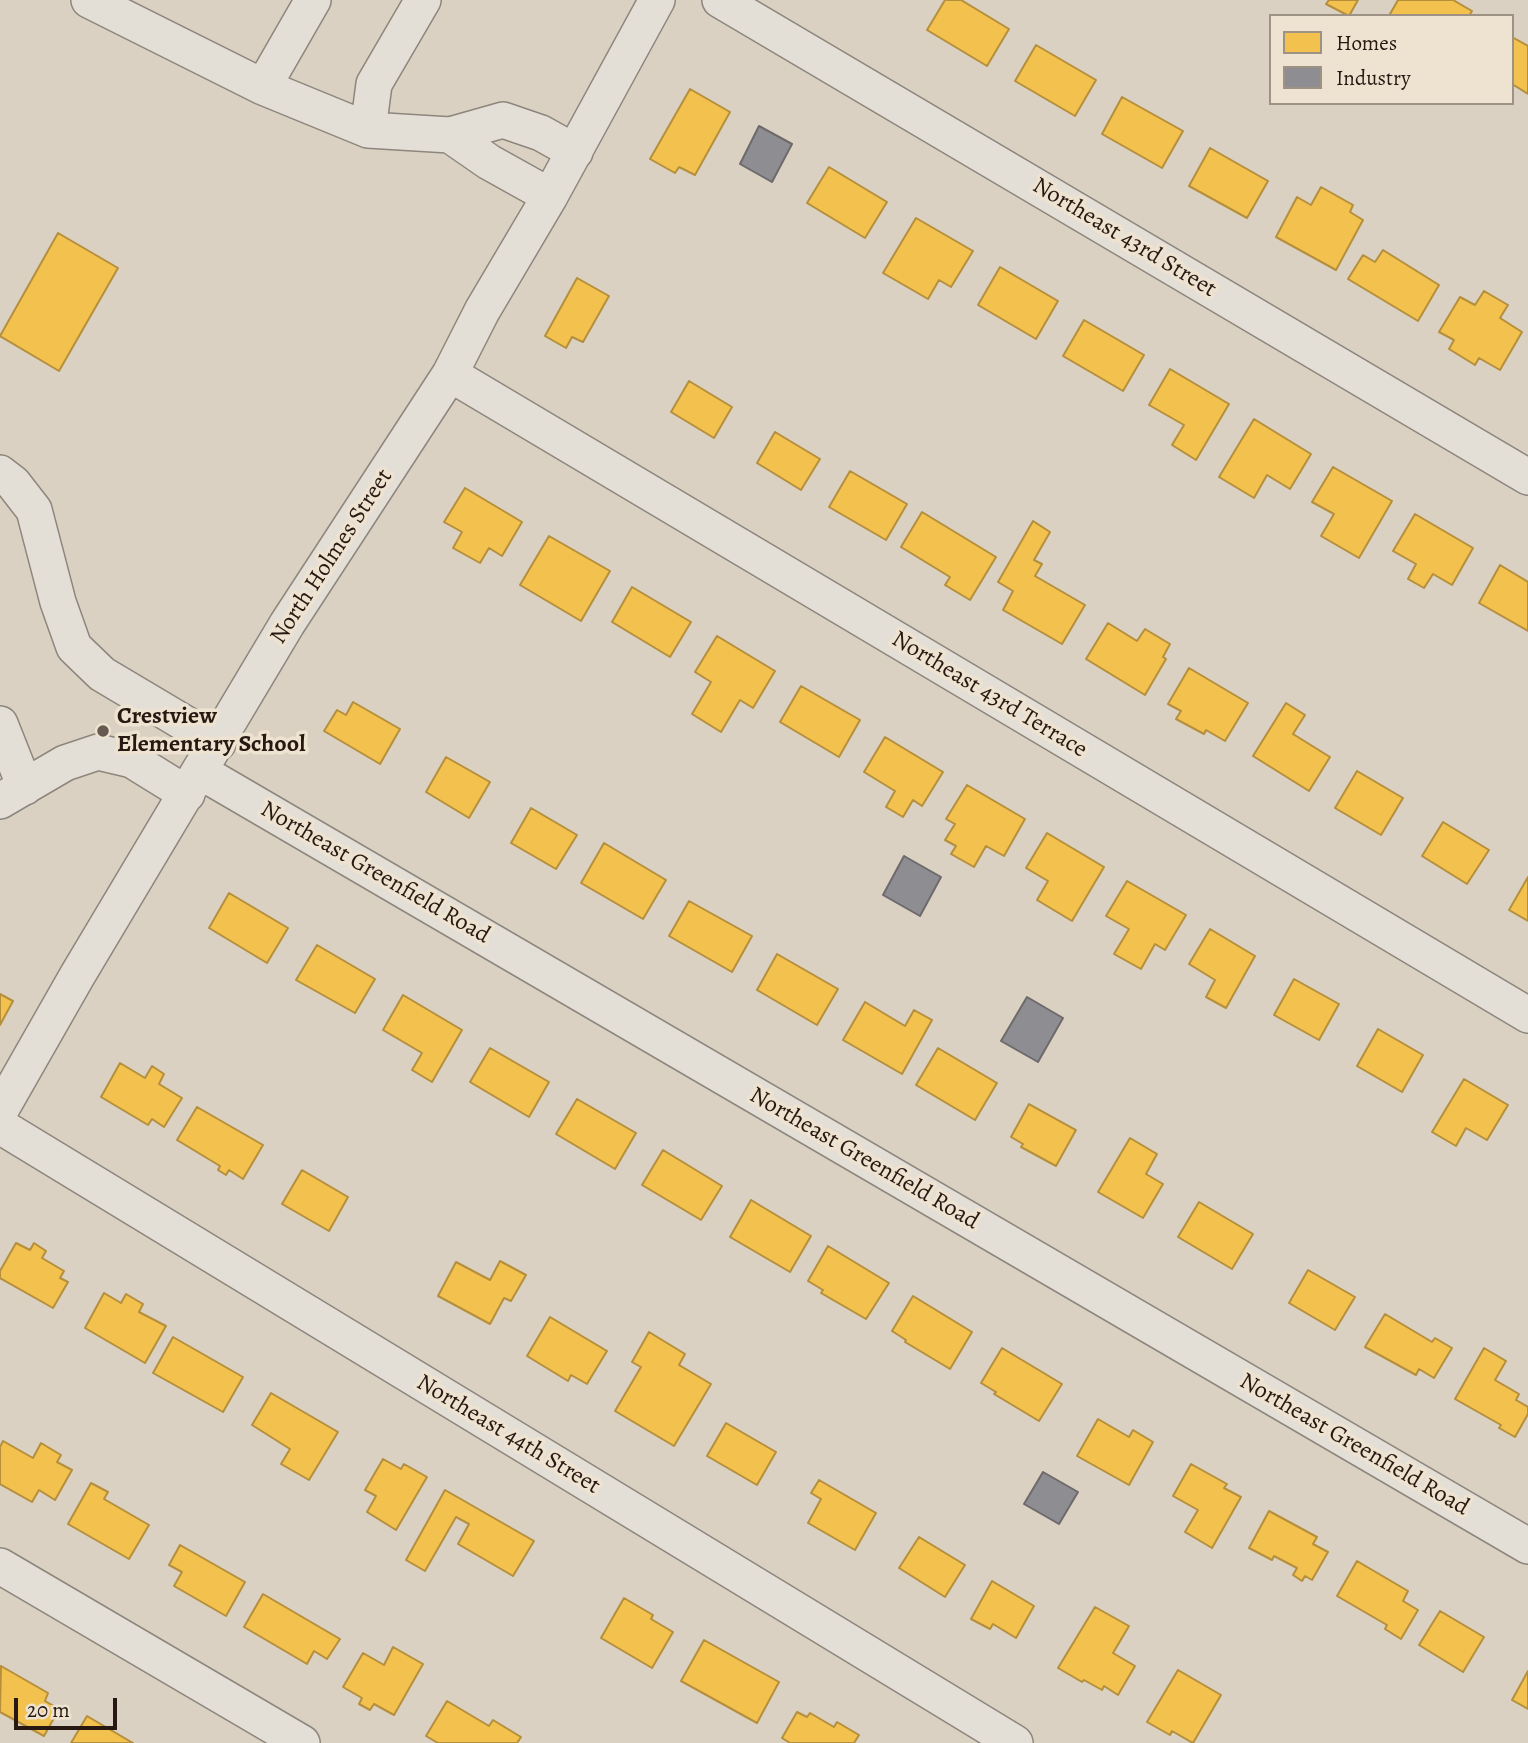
<!DOCTYPE html>
<html>
<head>
<meta charset="utf-8">
<style>
  body { margin:0 }
  #map { position:relative; width:1528px; height:1743px; overflow:hidden; background:#dad1c2; font-family:Alegreya,serif }
  canvas { display:block }
  .legend { position:absolute; left:1269px; top:14px; width:245px; height:91px; box-sizing:border-box; background:#eee2d1; border:2px solid #9e9285; margin:0; padding:9px 12px; list-style:none; font-size:21px; color:#271912 }
  .legend li { display:flex; align-items:center; gap:14px; height:35px }
  .legend b { width:35px; border:2px solid #9e9285 }
  .scale { position:absolute; left:14px; top:1698px; width:103px; height:32px; box-sizing:border-box; border:4px solid #271912; border-top:0; padding-left:9px; font-size:21px; line-height:24px; white-space:nowrap; color:#271912; -webkit-text-stroke:5px #eee2d1; paint-order:stroke }
</style>
</head>
<body>
<div id="map">
<canvas width="1528" height="1743"></canvas>
<ul class="legend">
<li><b style="height:19px;background:#f2c14e"></b>Homes</li>
<li><b style="height:19px;background:#8d8d92"></b>Industry</li>
</ul>
<div class="scale">20 m</div>
</div>
<script>
const ctx = document.querySelector('canvas').getContext('2d');
ctx.lineJoin = 'round';
function fillPath(path, color) { ctx.fillStyle = color; ctx.fill(path, 'evenodd'); }
const poly = rows => new Path2D(rows.map(r => 'M' + r).join(''));
function stroke(path, color, width, dash) { ctx.strokeStyle = color; ctx.lineWidth = width; ctx.lineCap = dash ? 'butt' : 'round'; ctx.setLineDash(dash || []); ctx.stroke(path); }
function drawText(font, color, halo, rows, align = 'center') {
  ctx.font = font + ' Alegreya,serif'; ctx.lineWidth = 7; ctx.setLineDash([]); ctx.textBaseline = 'middle'; ctx.strokeStyle = halo; ctx.fillStyle = color; for (const [text, x, y, turn = 0] of rows) {
    ctx.save(); ctx.translate(x, y); ctx.rotate((+turn || 0) * Math.PI / 180); ctx.textAlign = isNaN(turn) ? turn : align; if (halo) ctx.strokeText(text, 0, 0); ctx.fillText(text, 0, 0); ctx.restore();
  }
}
const homes = poly([
  [945,0,961,0,1009,29,987,66,927,30,945,0],
  [1329,0,1358,0,1349,16,1326,4,1329,0],
  [1398,0,1453,0,1472,11,1469,16,1393,16,1390,14,1398,0],
  [1512,37,1528,46,1528,94,1512,84,1512,37],
  [1036,45,1096,80,1075,116,1015,81,1036,45],
  [690,89,730,112,695,175,679,167,675,173,650,159,690,89],
  [1122,97,1183,131,1162,168,1102,134,1122,97],
  [1210,148,1268,181,1247,218,1189,186,1210,148],
  [829,167,887,202,865,238,807,203,829,167],
  [1321,187,1353,205,1350,212,1363,220,1336,270,1276,237,1297,197,1311,205,1321,187],
  [916,218,973,251,951,287,939,280,928,299,883,273,916,218],
  [58,233,118,268,59,371,0,336,58,233],
  [1383,250,1439,285,1418,321,1348,279,1363,255,1375,262,1383,250],
  [1000,267,1058,301,1036,339,978,305,1000,267],
  [577,278,609,296,583,342,572,337,566,348,545,336,577,278],
  [1484,291,1508,305,1500,318,1522,332,1500,370,1479,358,1475,365,1449,349,1454,340,1439,332,1460,297,1475,305,1484,291],
  [1084,320,1144,355,1123,391,1063,356,1084,320],
  [1170,369,1229,404,1196,460,1172,445,1184,425,1149,405,1170,369],
  [689,381,732,407,714,438,671,412,689,381],
  [1254,419,1311,454,1290,489,1267,475,1254,498,1219,477,1254,419],
  [775,432,820,459,801,490,757,463,775,432],
  [1333,467,1392,501,1359,558,1321,536,1334,514,1312,502,1333,467],
  [850,471,907,504,886,540,829,507,850,471],
  [465,488,522,522,502,556,489,548,480,563,453,548,462,532,444,522,465,488],
  [922,512,996,557,970,600,945,585,950,577,901,547,922,512],
  [1415,514,1473,548,1452,585,1433,574,1424,588,1408,579,1416,564,1393,551,1415,514],
  [1033,521,1050,532,1034,560,1042,564,1035,576,1085,605,1062,644,1003,610,1013,591,998,582,1033,521],
  [549,536,610,571,581,621,520,585,549,536],
  [1500,565,1528,582,1528,631,1479,603,1500,565],
  [632,587,691,622,670,657,612,622,632,587],
  [1108,623,1137,641,1145,629,1170,644,1163,657,1166,659,1145,695,1086,659,1108,623],
  [717,636,775,671,753,708,740,700,721,732,692,714,711,682,695,672,717,636],
  [1189,668,1248,703,1225,741,1206,730,1204,734,1176,719,1181,711,1168,704,1189,668],
  [801,686,860,720,839,757,780,722,801,686],
  [353,702,400,729,380,764,324,731,337,710,346,715,353,702],
  [1286,703,1305,715,1293,734,1330,757,1309,791,1253,756,1286,703],
  [885,737,943,772,922,806,913,800,903,817,886,807,895,791,864,772,885,737],
  [446,757,490,782,469,818,426,792,446,757],
  [1357,771,1403,798,1381,835,1335,808,1357,771],
  [967,785,1025,819,1004,856,986,846,974,867,951,854,956,846,945,840,955,824,946,819,967,785],
  [531,808,577,835,556,869,511,843,531,808],
  [1443,822,1489,850,1467,884,1422,856,1443,822],
  [1047,833,1104,867,1072,921,1037,900,1048,881,1026,868,1047,833],
  [604,843,666,880,643,919,581,883,604,843],
  [1528,877,1528,921,1509,910,1528,877],
  [1127,881,1186,915,1165,950,1155,944,1141,969,1114,954,1129,929,1106,916,1127,881],
  [229,893,288,928,267,963,209,928,229,893],
  [689,901,752,936,732,972,669,936,689,901],
  [1210,929,1255,956,1226,1008,1206,997,1215,980,1189,964,1210,929],
  [317,945,375,979,355,1013,296,980,317,945],
  [777,954,838,989,817,1025,757,990,777,954],
  [1294,979,1339,1004,1319,1040,1274,1015,1294,979],
  [0,994,13,1001,0,1025,0,994],
  [403,995,462,1030,432,1082,412,1070,422,1053,383,1030,403,995],
  [865,1002,905,1026,914,1010,932,1020,902,1074,843,1040,865,1002],
  [1378,1029,1423,1055,1402,1092,1357,1066,1378,1029],
  [490,1048,549,1082,529,1117,470,1082,490,1048],
  [938,1048,997,1083,975,1120,916,1085,938,1048],
  [120,1063,145,1078,152,1066,164,1074,159,1084,182,1098,164,1127,152,1119,148,1125,101,1097,120,1063],
  [1464,1079,1508,1105,1487,1140,1466,1128,1456,1146,1432,1132,1464,1079],
  [577,1099,636,1133,615,1169,556,1134,577,1099],
  [1029,1104,1076,1130,1056,1166,1021,1147,1023,1144,1011,1137,1029,1104],
  [197,1107,263,1145,243,1179,229,1170,226,1175,218,1170,220,1166,177,1140,197,1107],
  [1130,1138,1157,1154,1146,1174,1163,1184,1143,1218,1098,1192,1130,1138],
  [663,1150,722,1186,701,1220,642,1185,663,1150],
  [302,1170,348,1197,329,1231,282,1204,302,1170],
  [751,1200,811,1236,790,1272,730,1237,751,1200],
  [1199,1202,1253,1234,1232,1269,1178,1237,1199,1202],
  [16,1243,30,1250,34,1243,46,1251,42,1258,64,1271,60,1278,68,1282,53,1308,0,1278,0,1271,16,1243],
  [828,1246,889,1283,866,1319,821,1293,823,1290,808,1281,828,1246],
  [500,1261,526,1275,511,1301,504,1298,490,1324,438,1296,456,1262,490,1280,500,1261],
  [1308,1270,1355,1297,1335,1330,1289,1303,1308,1270],
  [104,1293,121,1303,126,1294,143,1304,139,1312,166,1326,145,1363,85,1328,104,1293],
  [913,1296,972,1332,950,1369,905,1342,906,1340,892,1331,913,1296],
  [1385,1314,1432,1342,1435,1338,1452,1348,1434,1378,1419,1369,1416,1375,1365,1347,1385,1314],
  [550,1317,607,1351,587,1384,571,1375,568,1381,527,1356,550,1317],
  [649,1332,685,1354,679,1365,711,1384,674,1446,615,1411,641,1367,632,1362,649,1332],
  [173,1337,243,1377,223,1412,153,1373,173,1337],
  [1002,1348,1062,1384,1039,1421,994,1394,996,1392,981,1383,1002,1348],
  [1484,1348,1506,1361,1495,1380,1519,1394,1516,1400,1528,1407,1528,1414,1515,1437,1499,1428,1501,1425,1455,1399,1484,1348],
  [271,1393,338,1432,309,1480,281,1464,290,1449,252,1425,271,1393],
  [1098,1419,1129,1437,1133,1430,1153,1442,1129,1485,1077,1456,1098,1419],
  [726,1423,776,1452,757,1485,707,1456,726,1423],
  [3,1441,33,1458,41,1443,61,1455,57,1462,72,1470,55,1500,39,1490,32,1502,0,1484,0,1447,3,1441],
  [383,1459,401,1469,404,1464,427,1477,396,1530,367,1512,376,1496,365,1490,383,1459],
  [1191,1464,1227,1484,1224,1488,1241,1497,1212,1548,1185,1532,1198,1510,1173,1496,1191,1464],
  [819,1480,876,1513,855,1550,808,1523,821,1499,811,1493,819,1480],
  [91,1483,108,1492,104,1499,149,1525,129,1559,68,1524,91,1483],
  [445,1490,534,1541,513,1576,458,1544,469,1524,456,1517,425,1571,406,1560,445,1490],
  [1269,1511,1317,1537,1313,1544,1328,1552,1312,1580,1305,1576,1302,1581,1293,1575,1297,1568,1274,1556,1272,1560,1249,1548,1269,1511],
  [919,1537,965,1565,945,1597,899,1568,919,1537],
  [180,1545,245,1582,226,1616,174,1586,182,1572,169,1565,180,1545],
  [1357,1561,1408,1591,1403,1601,1418,1610,1401,1639,1385,1629,1387,1625,1337,1596,1357,1561],
  [992,1581,1034,1606,1016,1638,993,1624,990,1629,971,1619,992,1581],
  [263,1594,340,1639,327,1659,314,1651,307,1664,244,1627,263,1594],
  [624,1598,653,1615,651,1619,673,1632,652,1668,601,1638,624,1598],
  [1095,1607,1129,1626,1113,1653,1135,1666,1118,1695,1104,1686,1102,1690,1084,1680,1082,1682,1058,1668,1095,1607],
  [1440,1611,1484,1637,1463,1672,1419,1645,1440,1611],
  [704,1640,779,1682,757,1723,681,1681,704,1640],
  [393,1647,423,1664,394,1715,374,1704,370,1710,359,1704,362,1698,343,1687,363,1653,384,1665,393,1647],
  [1,1666,48,1693,45,1701,59,1709,44,1736,0,1712,1,1666],
  [1178,1670,1221,1695,1193,1743,1172,1731,1170,1735,1147,1722,1178,1670],
  [1528,1671,1528,1709,1512,1700,1528,1671],
  [447,1701,489,1726,493,1720,521,1737,517,1743,438,1743,426,1736,447,1701],
  [797,1712,807,1717,810,1713,834,1727,837,1722,859,1735,854,1743,790,1743,782,1738,797,1712],
  [87,1716,133,1743,71,1743,87,1716]
]);
fillPath(homes, '#f2c14e');
stroke(homes, '#b58f3c', 2);
const industry = poly([
  [759,126,792,144,772,182,740,164,759,126],
  [904,856,941,877,920,916,883,895,904,856],
  [1027,997,1063,1018,1038,1062,1001,1041,1027,997],
  [1043,1472,1078,1492,1059,1524,1024,1504,1043,1472]
]);
fillPath(industry, '#8d8d92');
stroke(industry, '#6e6a6c', 2);
const minor = poly([
  [89,0,263,87,368,130,450,135],
  [720,0,1528,477],
  [263,87,313,0],
  [368,130,374,84,423,0],
  [550,196,489,162,450,135,503,120,541,133,575,152],
  [450,374,1528,1015],
  [0,473,13,483,34,510,58,602,74,647,102,674,218,743],
  [0,724,25,787],
  [201,772,1528,1546],
  [0,801,65,763,98,752,132,760,187,794],
  [0,1111,77,976,287,624,450,374,482,311,550,196,657,0],
  [0,1126,1015,1743],
  [0,1566,302,1743]
]);
stroke(minor, '#8d867d', 38);
stroke(minor, '#e3ded6', 35);
for (const [x, y, r, color] of [
  [103,731,7,"#665950"]
]) { const dot = new Path2D(); dot.arc(x, y, r, 0, 2 * Math.PI); ctx.fillStyle = color; ctx.fill(dot); stroke(dot, '#eee2d1', 2.5); }
drawText('24px', '#271912', '#eee2d1', [
  ["Northeast 43rd Street",1124,238,31],
  ["North Holmes Street",332,557,-57],
  ["Northeast 43rd Terrace",989,695,31],
  ["Northeast Greenfield Road",375,873,30],
  ["Northeast Greenfield Road",864,1159,30],
  ["Northeast 44th Street",508,1435,31],
  ["Northeast Greenfield Road",1354,1445,30]
]);
drawText('bold 24px', '#271912', '#eee2d1', [
  ["Crestview",117,717],
  ["Elementary School",117,745]
], 'left');
</script>
</body>
</html>
